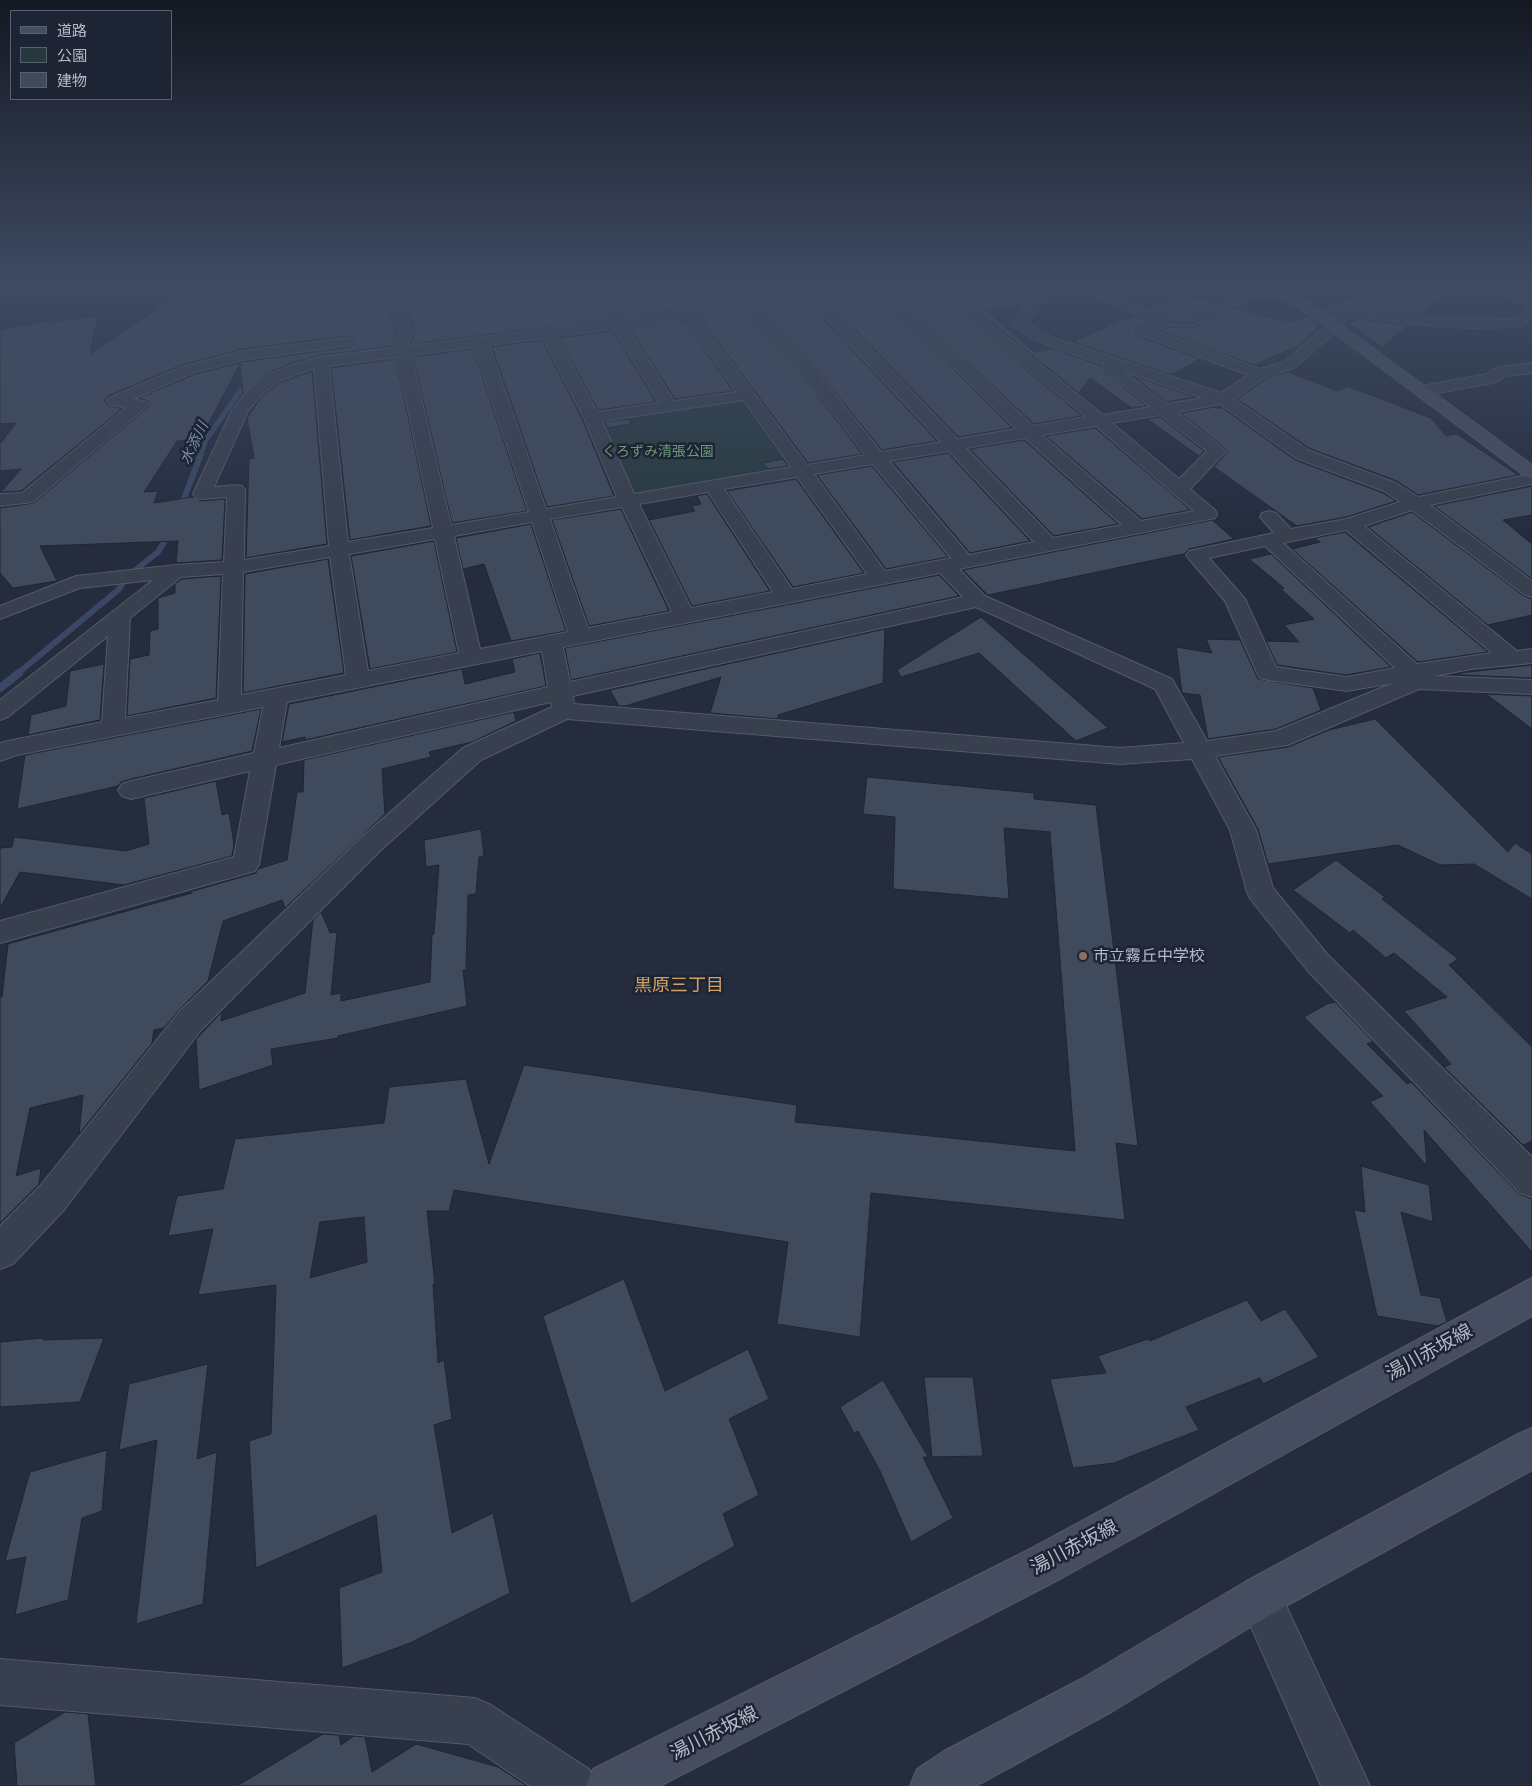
<!DOCTYPE html>
<html>
<head>
<meta charset="utf-8">
<style>
  body { margin:0 }
  #map { position:relative; width:1532px; height:1786px; overflow:hidden; background:#242c3e; font-family:"Exo 2","Noto Sans JP",sans-serif }
  canvas { display:block }
  .legend { position:absolute; left:10px; top:10px; width:162px; height:90px; box-sizing:border-box; background:#1d2433; border:1px solid #59606f; margin:0; padding:6px 9px; list-style:none; font-size:15px; color:#b4bac9 }
  .legend li { display:flex; align-items:center; gap:10px; height:25px }
  .legend b { width:25px; border:1px solid #59606f }
</style>
</head>
<body>
<div id="map">
<canvas width="1532" height="1786"></canvas>
<ul class="legend">
<li><b style="height:6px;background:#464d61"></b>道路</li>
<li><b style="height:14px;background:#26393f"></b>公園</li>
<li><b style="height:14px;background:#404a5d"></b>建物</li>
</ul>
</div>
<script>
const ctx = document.querySelector('canvas').getContext('2d');
ctx.lineJoin = 'round';
function fillPath(path, color) { ctx.fillStyle = color; ctx.fill(path, 'evenodd'); }
const poly = rows => new Path2D(rows.map(r => 'M' + r).join(''));
function stroke(path, color, width, dash) { ctx.strokeStyle = color; ctx.lineWidth = width; ctx.lineCap = dash ? 'butt' : 'round'; ctx.setLineDash(dash || []); ctx.stroke(path); }
function drawText(font, color, halo, rows, align = 'center') {
  ctx.font = font + ' "Exo 2","Noto Sans JP",sans-serif'; ctx.lineWidth = 5; ctx.setLineDash([]); ctx.textBaseline = 'middle'; ctx.strokeStyle = halo; ctx.fillStyle = color; for (const [text, x, y, turn = 0] of rows) {
    ctx.save(); ctx.translate(x, y); ctx.rotate((+turn || 0) * Math.PI / 180); ctx.textAlign = isNaN(turn) ? turn : align; if (halo) ctx.strokeText(text, 0, 0); ctx.fillText(text, 0, 0); ctx.restore();
  }
}
fillPath(poly([
  [739,398,789,467,634,496,599,420]
]), '#26393f');
stroke(poly([
  [754,300,872,286],
  [306,358,421,342],
  [200,456,206,440,240,391,251,382]
]), '#3a4866', 5);
stroke(poly([
  [180,509,201,454],
  [17,674,118,590,128,576,158,552,170,532]
]), '#3a4866', 6);
stroke(poly([
  [0,688,19,673]
]), '#3a4866', 8);
const building = poly([
  [191,286,379,286,397,334,392,341,393,346,321,355,293,362,266,374,243,394,240,364,200,439,177,441,144,492,158,491,154,503,193,497,202,501,225,499,222,560,176,563,178,541,40,546,57,581,13,588,0,573,0,508,34,503,149,406,148,401,139,398,193,375,242,362,351,347,355,343,353,338,346,336,242,349,181,365,108,396,105,400,107,405,122,409,21,491,1,492,21,469,0,471,0,444,16,423,0,424,0,330,45,321,46,323,98,316,90,354,191,286],
  [397,286,555,286,564,292,662,301,671,304,681,298,678,293,665,289,626,286,796,286,801,294,623,317,615,304,608,302,599,308,606,320,410,344,415,333,397,286],
  [812,286,836,286,840,289,819,292,812,286],
  [926,286,927,287,1082,416,1034,424,953,349,891,294,915,291,918,287,926,286],
  [946,286,999,286,1003,291,1012,293,1024,302,1022,305,987,311,1034,352,1053,349,1102,366,1100,368,1104,372,1146,406,1132,408,1090,378,1079,393,946,286],
  [1380,286,1455,286,1421,315,1359,307,1338,310,1330,315,1322,309,1380,286],
  [1179,294,1215,303,1185,317,1168,315,1149,307,1179,294],
  [872,297,941,357,1012,428,958,437,829,302,872,297],
  [810,305,937,441,882,450,815,368,764,311,810,305],
  [1234,308,1290,322,1307,316,1320,325,1300,345,1254,365,1161,331,1167,327,1193,328,1234,308],
  [745,313,803,376,862,454,808,463,701,319,745,313],
  [1133,315,1148,321,1137,327,1135,332,1138,336,1200,359,1171,375,1073,342,1133,315],
  [1359,319,1409,325,1382,347,1347,322,1359,319],
  [684,321,733,391,675,399,630,328,684,321],
  [613,331,656,402,598,410,559,338,613,331],
  [542,340,582,419,614,496,547,507,492,347,542,340],
  [473,349,527,511,452,523,413,357,473,349],
  [396,359,431,526,350,540,331,368,396,359],
  [312,371,327,544,246,558,249,459,254,458,247,418,262,396,280,383,312,371],
  [1287,372,1338,391,1347,386,1431,418,1446,436,1457,434,1518,475,1418,495,1397,481,1309,448,1237,399,1267,378,1287,372],
  [1133,376,1195,397,1166,402,1133,376],
  [1215,407,1218,409,1221,407,1295,460,1383,493,1396,501,1346,517,1297,526,1214,467,1227,452,1227,450,1181,413,1215,407],
  [1160,417,1204,451,1199,456,1147,419,1160,417],
  [628,419,631,424,607,428,605,422,628,419],
  [1095,428,1172,494,1190,510,1142,519,1046,436,1095,428],
  [1024,440,1118,524,1054,536,970,449,1024,440],
  [948,453,1030,541,970,553,893,462,948,453],
  [783,459,788,466,768,469,763,463,783,459],
  [872,466,948,557,886,569,817,475,872,466],
  [796,479,864,573,793,587,727,491,796,479],
  [1532,486,1532,515,1503,520,1532,544,1532,579,1434,506,1532,486],
  [707,494,770,591,692,606,649,520,695,511,692,506,701,504,697,496,707,494],
  [621,509,669,611,589,626,552,520,621,509],
  [1412,512,1524,596,1532,599,1532,615,1488,625,1368,527,1412,512],
  [1212,520,1234,539,1189,549,1184,554,1178,555,988,595,963,570,1212,520],
  [531,524,566,631,511,641,484,564,463,569,456,538,531,524],
  [1345,532,1488,652,1418,662,1292,549,1320,542,1314,538,1345,532],
  [434,541,457,652,370,669,351,556,434,541],
  [1271,554,1391,667,1346,675,1277,665,1266,641,1299,642,1284,625,1314,619,1281,589,1284,588,1249,559,1271,554],
  [328,559,344,673,243,693,245,574,328,559],
  [939,575,959,596,571,680,565,648,939,575],
  [221,576,216,698,127,716,130,659,149,655,150,631,158,629,158,598,175,593,175,584,182,579,221,576],
  [981,617,1108,728,1076,741,979,653,901,677,897,670,981,617],
  [885,629,883,683,778,715,778,719,710,713,721,677,625,706,619,706,610,690,885,629],
  [1206,639,1240,640,1258,679,1313,688,1321,710,1276,729,1208,739,1200,695,1182,693,1176,647,1212,653,1206,639],
  [540,653,546,686,305,740,305,737,282,742,289,704,462,669,465,684,515,672,512,659,540,653],
  [104,664,100,720,28,735,31,715,66,706,70,671,104,664],
  [1532,665,1532,678,1462,675,1459,673,1532,665],
  [1486,694,1532,696,1532,729,1486,694],
  [261,709,252,751,131,779,121,782,118,786,17,809,25,755,261,709],
  [514,712,516,721,472,742,429,752,431,757,382,769,385,814,285,908,282,900,223,921,208,981,178,1011,164,1028,154,1030,152,1043,79,1134,83,1095,30,1108,16,1176,41,1168,39,1184,0,1223,0,997,2,997,8,944,192,893,186,893,256,873,258,869,287,860,297,792,303,792,304,760,514,712],
  [1375,719,1508,852,1515,843,1532,854,1532,899,1474,864,1440,865,1398,845,1268,864,1258,829,1218,757,1288,747,1329,730,1375,719],
  [867,777,1034,793,1034,799,1096,805,1138,1146,1116,1143,1125,1220,871,1193,860,1337,777,1324,788,1242,454,1190,449,1211,427,1211,435,1284,433,1284,438,1363,444,1360,452,1419,434,1425,452,1533,493,1513,510,1593,410,1643,342,1668,339,1588,382,1572,376,1515,256,1568,249,1441,271,1434,276,1285,198,1295,213,1229,168,1236,177,1196,223,1189,235,1139,384,1123,389,1087,466,1079,489,1164,524,1065,797,1105,795,1122,1075,1151,1050,832,1004,828,1009,899,893,889,895,817,863,814,867,777],
  [364,1217,367,1262,310,1278,320,1222,364,1217],
  [216,781,222,815,229,813,234,844,232,856,124,885,20,872,0,908,0,848,12,847,14,837,126,851,149,844,144,798,216,781],
  [481,829,484,856,479,857,476,894,468,895,466,970,463,970,467,1006,338,1036,338,1038,271,1049,273,1065,199,1090,196,1039,222,1012,221,1021,305,993,313,920,321,912,330,933,337,932,331,995,341,993,341,1001,430,982,432,935,434,934,439,865,426,867,424,840,481,829],
  [1336,860,1385,897,1382,899,1458,959,1449,965,1532,1047,1532,1141,1523,1145,1444,1067,1451,1064,1404,1011,1447,997,1394,953,1386,958,1353,930,1350,933,1293,890,1336,860],
  [1335,1002,1373,1041,1367,1044,1407,1084,1411,1082,1519,1194,1532,1199,1532,1252,1424,1130,1427,1166,1370,1102,1383,1096,1304,1017,1327,1004,1335,1002],
  [1361,1166,1429,1185,1433,1222,1401,1212,1421,1295,1440,1298,1447,1322,1438,1326,1377,1316,1354,1210,1365,1212,1361,1166],
  [624,1279,665,1391,748,1349,769,1399,729,1419,759,1495,723,1514,735,1546,631,1604,543,1316,624,1279],
  [1247,1300,1261,1321,1285,1309,1319,1357,1263,1384,1260,1378,1186,1407,1199,1430,1114,1463,1073,1468,1050,1379,1106,1373,1098,1356,1148,1339,1150,1341,1247,1300],
  [43,1338,43,1340,104,1338,80,1402,0,1407,0,1342,43,1338],
  [208,1364,197,1459,217,1452,203,1604,136,1624,157,1440,119,1450,129,1384,208,1364],
  [924,1377,973,1377,983,1456,932,1457,924,1377],
  [883,1380,928,1457,923,1457,953,1518,911,1542,880,1471,858,1431,854,1433,840,1407,883,1380],
  [107,1450,102,1511,82,1518,68,1600,15,1615,26,1557,5,1561,30,1472,107,1450],
  [65,1712,88,1714,96,1786,17,1786,14,1743,65,1712],
  [323,1734,339,1735,341,1745,354,1736,365,1737,372,1772,416,1744,498,1767,527,1786,237,1786,323,1734]
]);
fillPath(building, '#404a5d');
stroke(building, '#1f2635', 1);
const street = poly([
  [381,286,395,286,413,334,408,342,409,346,609,321,601,308,608,304,613,305,622,319,804,295,798,286,810,286,818,294,876,286,917,286,915,289,910,290,887,293,952,350,1033,426,1086,417,928,286,943,286,1103,415,1150,407,1105,371,1102,368,1105,365,1044,344,1014,327,1012,324,1028,300,1019,293,1003,289,1001,286,1023,286,1036,293,1048,286,1064,286,1041,302,1027,323,1054,338,1221,393,1248,375,1139,334,1137,331,1139,328,1153,321,1075,289,1073,286,1091,286,1168,317,1185,319,1250,290,1294,293,1296,296,1294,299,1289,300,1252,298,1192,326,1167,325,1156,331,1260,369,1284,362,1329,323,1338,312,1359,309,1433,318,1513,319,1529,307,1490,289,1488,286,1505,286,1532,299,1532,318,1521,326,1516,327,1472,328,1433,326,1359,317,1347,319,1339,329,1294,368,1265,377,1234,399,1308,450,1396,483,1418,497,1532,474,1532,484,1430,505,1532,581,1532,597,1525,595,1412,510,1364,526,1517,651,1532,649,1532,663,1471,669,1434,676,1532,680,1532,694,1419,689,1288,745,1215,756,1256,830,1273,888,1327,954,1532,1157,1532,1197,1520,1193,1307,970,1251,900,1247,892,1230,830,1192,759,1120,764,567,719,481,760,380,851,201,1030,64,1210,13,1264,0,1269,0,1226,40,1186,179,1012,362,837,463,748,552,707,551,702,276,765,259,864,255,871,0,943,0,921,234,857,250,771,131,799,122,796,118,790,122,784,131,781,254,753,263,707,17,755,0,761,0,744,3,742,102,722,108,636,8,717,0,720,0,700,153,580,80,588,0,619,0,606,76,576,176,565,224,562,227,497,202,499,196,498,193,494,232,410,249,389,267,375,294,364,321,357,395,348,394,342,399,334,381,286],
  [873,295,942,356,1016,429,957,439,825,301,873,295],
  [811,303,941,442,881,452,814,369,760,310,811,303],
  [746,311,804,375,865,455,807,465,698,318,746,311],
  [685,319,736,392,674,401,627,327,685,319],
  [614,329,659,403,597,412,556,336,614,329],
  [543,338,584,418,617,497,546,509,489,345,543,338],
  [474,347,529,512,451,525,411,355,474,347],
  [397,357,433,528,348,542,329,366,397,357],
  [314,368,329,546,244,560,245,490,242,486,236,485,214,487,248,411,261,395,279,381,314,368],
  [1123,371,1203,398,1166,404,1123,371],
  [743,400,791,467,634,494,602,421,743,400],
  [1220,404,1296,458,1384,491,1400,502,1346,519,1291,529,1276,513,1269,511,1262,513,1260,517,1274,533,1189,551,1186,555,1189,559,1225,601,1257,673,1260,678,1268,680,1347,691,1393,683,1276,731,1207,741,1172,679,985,596,959,569,1215,518,1217,514,1215,510,1190,489,1226,451,1177,412,1220,404],
  [1160,415,1207,451,1179,479,1112,423,1160,415],
  [1096,426,1173,493,1194,511,1141,521,1042,435,1096,426],
  [1025,438,1122,525,1053,538,966,448,1025,438],
  [949,451,1034,542,969,555,889,461,949,451],
  [873,464,951,558,885,571,814,474,873,464],
  [797,477,867,574,792,589,724,489,797,477],
  [708,492,773,592,691,608,639,504,708,492],
  [622,507,672,612,588,628,550,519,622,507],
  [532,522,568,632,480,649,454,536,532,522],
  [1346,530,1492,653,1417,664,1283,543,1346,530],
  [435,539,459,653,368,671,349,554,435,539],
  [1265,546,1395,668,1347,677,1276,667,1245,599,1209,558,1265,546],
  [330,557,346,675,241,695,243,572,330,557],
  [940,573,963,597,570,682,563,647,940,573],
  [223,574,218,700,125,718,130,618,181,577,223,574],
  [976,607,1155,689,1184,743,1120,748,574,704,573,696,976,607],
  [542,651,548,687,279,748,287,702,542,651],
  [557,286,607,286,665,291,677,295,679,298,672,302,662,299,564,290,557,286],
  [346,338,351,339,353,342,351,345,242,360,192,373,133,399,146,402,148,405,33,502,0,506,0,494,22,493,126,408,109,404,107,401,109,398,182,367,242,351,346,338],
  [1532,363,1532,373,1504,376,1498,381,1492,383,1421,396,1415,394,1413,391,1415,388,1421,386,1487,374,1494,369,1499,367,1532,363],
  [1260,1575,1275,1582,1370,1786,1321,1786,1238,1597,1245,1582,1260,1575],
  [0,1659,475,1698,491,1705,589,1769,596,1786,530,1786,468,1744,0,1705,0,1659]
]);
const secondary = poly([
  [1268,286,1284,286,1339,323,1532,465,1532,478,1526,477,1329,329,1268,286],
  [1532,1278,1532,1316,1062,1578,660,1786,586,1786,593,1769,1032,1548,1532,1278],
  [1532,1428,1532,1470,1275,1612,1113,1711,976,1786,910,1786,917,1769,944,1751,1081,1679,1245,1582,1518,1434,1532,1428]
]);
stroke(street, '#535a69', 2);
stroke(secondary, '#535a69', 2);
fillPath(street, '#383f4e');
fillPath(secondary, '#464d61');
const sky = ctx.createLinearGradient(0, 0, 0, 536);
sky.addColorStop(0, '#141822');
sky.addColorStop(0.53, '#3f4b63');
sky.addColorStop(1, '#3f4b6300');
ctx.fillStyle = sky;
ctx.fillRect(0, 0, 1532, 536);
for (const [x, y, r, color] of [
  [1083,956,5,"#8d6e63"]
]) { const dot = new Path2D(); dot.arc(x, y, r, 0, 2 * Math.PI); ctx.fillStyle = color; ctx.fill(dot); stroke(dot, '#1d2433', 2); }
drawText('14px', '#6c997b', '#1d2433', [
  ["くろずみ清張公園",658,451]
]);
drawText('italic 15px', '#7c8db0', '#1d2433', [
  ["水添川",194,443,-64]
]);
drawText('16px', '#b4bac9', '#1d2433', [
  ["市立霧丘中学校",1093,956]
], 'left');
drawText('18px', '#d3a164', '#1d2433', [
  ["黒原三丁目",679,985]
]);
drawText('19px', '#b4bac9', '#1d2433', [
  ["湯川赤坂線",1429,1352,-29],
  ["湯川赤坂線",1074,1547,-28],
  ["湯川赤坂線",714,1733,-27]
]);
</script>
</body>
</html>
